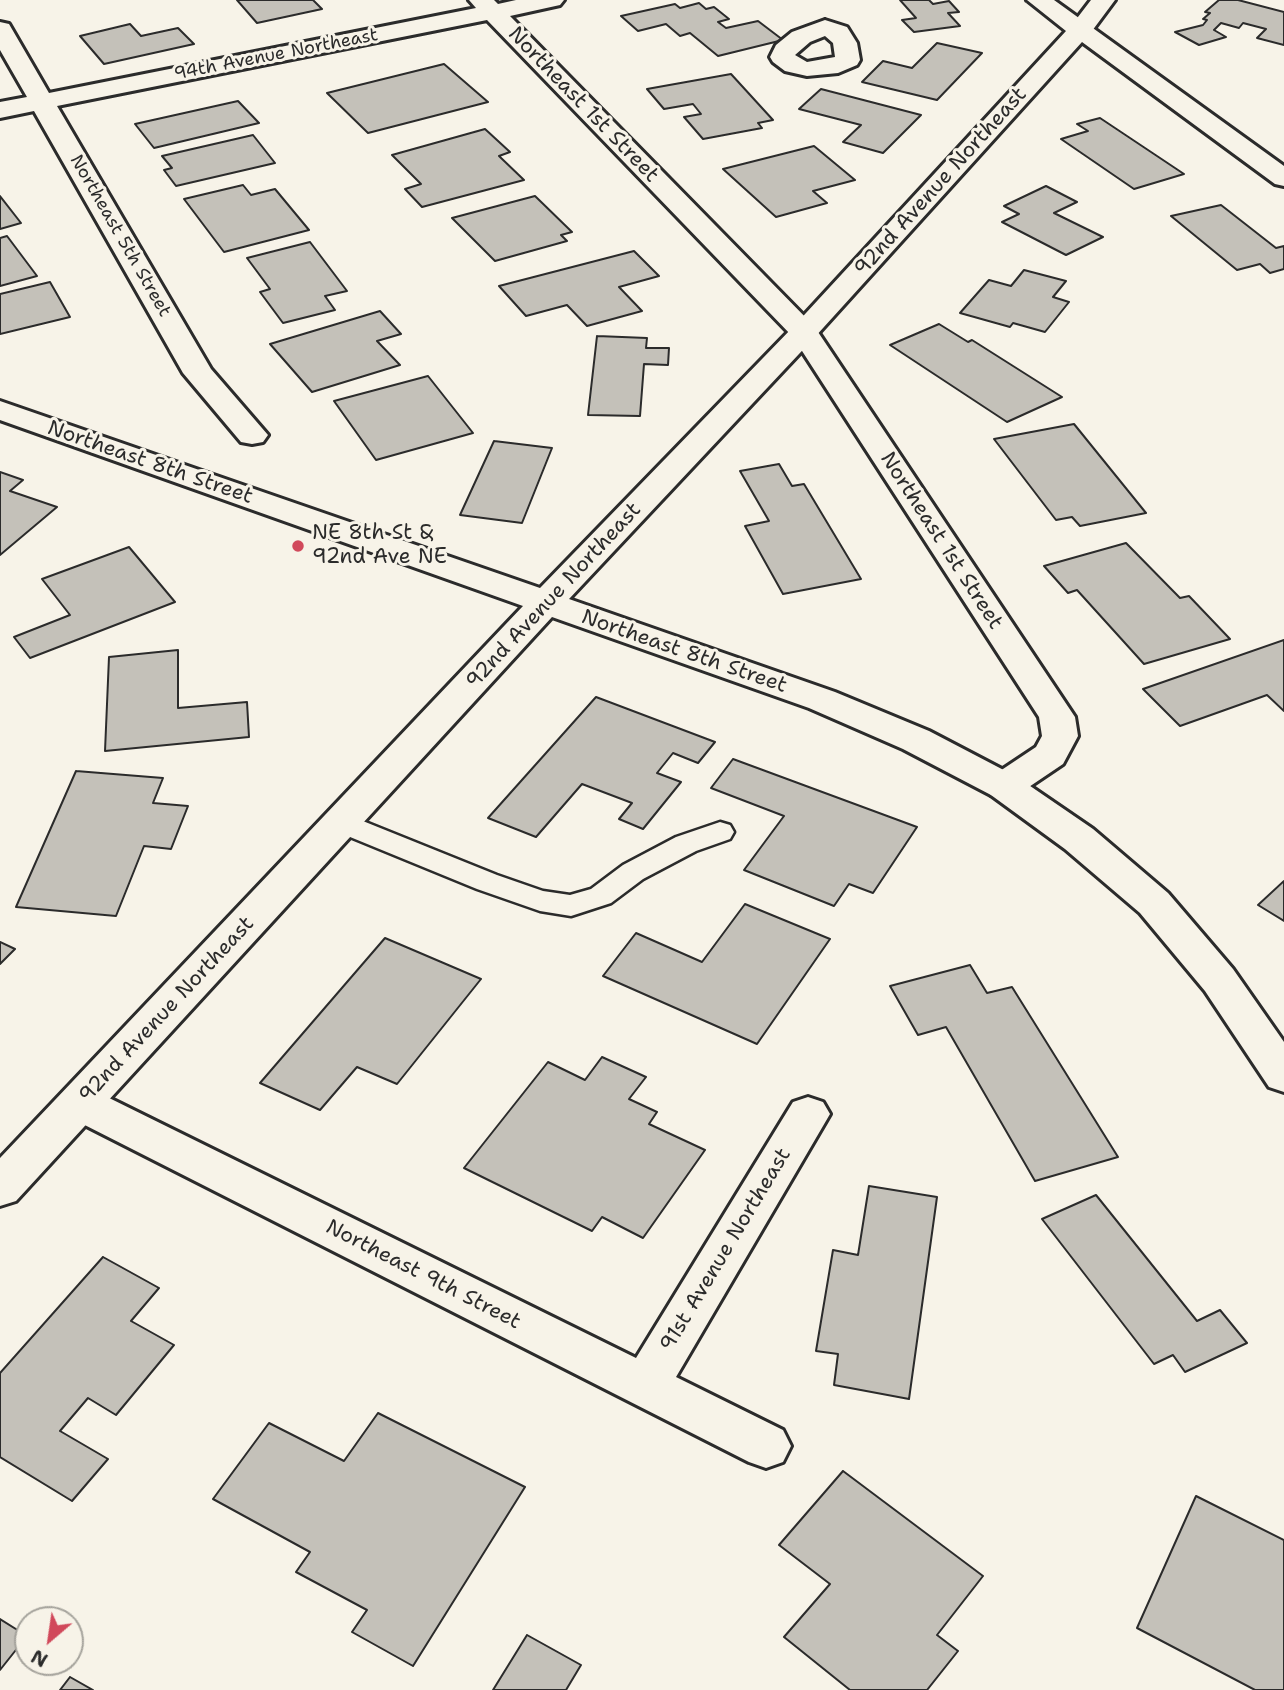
<!DOCTYPE html>
<html>
<head>
<meta charset="utf-8">
<style>
  body { margin:0 }
  #map { position:relative; width:1284px; height:1690px; overflow:hidden; background:#f7f3e8; font-family:"Shantell Sans",sans-serif }
  canvas { display:block }
  .north { position:absolute; left:14px; top:1606px; width:70px; height:70px; box-sizing:border-box; background:#f7f3e8; border:2px solid #a5a39c; border-radius:50%; rotate:209deg; font-size:19px; font-weight:700; line-height:28px; text-align:center; color:#2b2b2b }
  .north::after { content:''; display:block; margin:auto; width:24px; height:32px; background:#d1495b; clip-path:polygon(50% 0,100% 100%,50% 72%,0 100%) }
</style>
</head>
<body>
<div id="map">
<canvas width="1284" height="1690"></canvas>
<div class="north">N</div>
</div>
<script>
const ctx = document.querySelector('canvas').getContext('2d');
ctx.lineJoin = 'round';
function fillPath(path, color) { ctx.fillStyle = color; ctx.fill(path, 'evenodd'); }
const poly = rows => new Path2D(rows.map(r => 'M' + r).join(''));
function stroke(path, color, width, dash) { ctx.strokeStyle = color; ctx.lineWidth = width; ctx.lineCap = dash ? 'butt' : 'round'; ctx.setLineDash(dash || []); ctx.stroke(path); }
function drawText(font, color, halo, rows, align = 'center') {
  ctx.font = font + ' "Shantell Sans",sans-serif'; ctx.lineWidth = 6; ctx.setLineDash([]); ctx.textBaseline = 'middle'; ctx.strokeStyle = halo; ctx.fillStyle = color; for (const [text, x, y, turn = 0] of rows) {
    ctx.save(); ctx.translate(x, y); ctx.rotate((+turn || 0) * Math.PI / 180); ctx.textAlign = isNaN(turn) ? turn : align; if (halo) ctx.strokeText(text, 0, 0); ctx.fillText(text, 0, 0); ctx.restore();
  }
}
const building = poly([
  [237,0,313,0,322,9,257,23,237,0],
  [900,0,929,0,933,4,949,1,959,12,948,13,960,26,914,32,902,20,916,18,900,0],
  [1219,0,1238,0,1284,12,1284,45,1257,38,1266,29,1243,23,1239,28,1221,23,1214,30,1226,37,1199,45,1175,32,1203,25,1207,20,1203,19,1210,13,1205,12,1219,0],
  [699,3,706,9,714,7,729,19,718,22,726,28,758,21,783,40,718,56,690,33,680,36,666,24,638,31,621,16,675,4,680,8,699,3],
  [130,24,141,36,178,28,194,44,104,64,80,36,130,24],
  [937,43,982,53,937,100,862,82,883,61,912,68,937,43],
  [444,64,488,102,368,133,327,93,444,64],
  [731,74,773,120,758,123,762,128,703,139,684,117,701,114,693,104,664,109,647,89,731,74],
  [821,89,921,115,883,153,843,142,861,125,799,109,821,89],
  [238,101,259,123,154,148,135,124,238,101],
  [1100,118,1184,174,1134,189,1061,139,1088,131,1077,124,1100,118],
  [485,129,510,152,499,156,524,180,422,207,405,189,421,184,392,155,485,129],
  [253,135,275,163,176,186,164,170,172,168,162,156,253,135],
  [814,146,855,180,813,191,827,203,776,217,723,169,814,146],
  [243,185,251,195,275,189,309,230,224,252,184,199,243,185],
  [1046,186,1077,202,1054,213,1103,237,1066,255,1002,222,1019,214,1004,206,1046,186],
  [0,196,21,223,0,229,0,196],
  [535,196,572,232,561,235,567,241,495,261,452,218,535,196],
  [1221,205,1276,248,1284,246,1284,269,1270,273,1260,264,1237,270,1171,216,1221,205],
  [7,236,37,276,0,286,0,238,7,236],
  [310,242,347,291,325,296,335,310,283,323,260,292,270,289,247,258,310,242],
  [634,251,659,276,619,287,642,311,587,326,567,305,526,316,499,286,634,251],
  [1024,270,1066,281,1053,297,1069,302,1045,332,1013,323,1010,327,960,313,989,280,1011,286,1024,270],
  [50,282,70,317,0,334,0,294,50,282],
  [380,311,401,334,377,341,400,365,312,392,270,344,380,311],
  [939,324,968,342,972,340,1062,397,1007,422,890,345,939,324],
  [597,336,647,338,646,348,669,348,668,365,644,364,640,416,588,415,597,336],
  [428,376,473,433,376,460,334,401,428,376],
  [1074,424,1146,513,1080,526,1072,517,1056,520,994,439,1074,424],
  [494,441,552,448,522,523,460,515,494,441],
  [779,464,792,486,804,484,861,579,783,594,745,526,769,521,740,471,779,464],
  [0,472,23,480,10,491,57,507,0,555,0,472],
  [1126,543,1180,598,1189,596,1230,639,1144,664,1077,590,1068,593,1044,566,1126,543],
  [129,547,175,602,30,658,14,637,70,615,42,579,129,547],
  [1284,640,1284,711,1267,695,1180,726,1143,689,1284,640],
  [178,650,178,708,247,702,249,737,105,751,109,657,178,650],
  [596,697,715,742,698,763,673,753,657,773,681,782,643,829,619,819,632,803,582,784,536,837,488,818,596,697],
  [733,759,917,827,873,893,849,884,834,906,744,870,784,816,711,788,733,759],
  [76,771,163,778,153,803,188,806,171,849,144,846,116,916,16,907,76,771],
  [1284,881,1284,921,1258,905,1284,881],
  [745,904,830,939,757,1044,603,976,636,933,702,962,745,904],
  [385,938,481,979,397,1084,357,1067,320,1110,260,1083,385,938],
  [0,942,15,949,0,964,0,942],
  [970,965,987,993,1012,987,1118,1157,1035,1181,946,1027,918,1035,890,986,970,965],
  [602,1057,646,1077,629,1099,657,1112,649,1124,705,1150,643,1238,602,1217,592,1231,464,1168,548,1062,585,1080,602,1057],
  [869,1186,937,1197,909,1399,834,1385,838,1354,816,1351,833,1250,858,1255,869,1186],
  [1096,1195,1197,1321,1220,1310,1247,1343,1185,1372,1173,1355,1154,1364,1042,1219,1096,1195],
  [103,1257,159,1288,131,1321,174,1345,116,1415,88,1398,60,1431,108,1459,72,1501,0,1457,0,1373,103,1257],
  [378,1413,525,1487,413,1666,352,1632,367,1610,296,1572,310,1552,213,1499,269,1423,344,1461,378,1413],
  [843,1471,983,1576,937,1635,958,1651,927,1690,850,1690,784,1637,830,1584,779,1545,843,1471],
  [1196,1496,1284,1540,1284,1690,1255,1690,1137,1628,1196,1496],
  [0,1619,27,1636,0,1670,0,1619],
  [527,1635,581,1665,566,1690,493,1690,527,1635],
  [70,1677,93,1690,60,1690,70,1677]
]);
fillPath(building, '#c4c1b9');
stroke(building, '#2b2b2b', 2);
const lane = poly([
  [343,813,497,875,543,891,570,895,591,889,623,865,676,837,720,822,730,825,734,832,730,839,696,851,643,879,611,903,571,916,540,911,477,889,333,830,329,823,333,816,343,813]
]);
const street = poly([
  [469,0,494,0,498,4,516,0,564,0,560,5,510,16,814,326,1075,717,1078,736,1063,764,1017,795,1004,799,991,795,985,786,991,777,1036,747,1042,736,1039,717,793,337,487,20,57,106,211,369,268,435,263,442,252,444,241,442,183,373,34,111,0,118,0,102,27,97,0,50,0,22,9,24,49,93,476,8,469,0],
  [1091,0,1115,0,1089,35,1080,37,1071,35,1068,30,1091,0],
  [825,20,847,27,857,43,860,60,857,65,838,73,807,76,785,71,773,62,770,57,776,45,792,32,825,20],
  [825,36,833,43,835,57,807,62,795,55,810,42,825,36],
  [80,1086,95,1091,636,1358,793,1102,808,1097,823,1102,830,1114,823,1126,676,1377,783,1430,791,1446,783,1462,766,1468,749,1462,65,1115,58,1103,65,1091,80,1086]
]);
const secondary = poly([
  [1027,0,1054,0,1284,166,1284,186,1275,184,1082,42,814,338,569,599,835,692,929,731,1017,777,1093,829,1168,893,1233,969,1284,1042,1284,1092,1269,1087,1205,991,1140,913,1065,849,991,795,903,749,809,708,552,617,16,1201,0,1206,0,1158,523,606,0,420,0,401,540,588,794,326,1066,31,1027,0]
]);
stroke(lane, '#2b2b2b', 5);
stroke(street, '#2b2b2b', 6);
stroke(secondary, '#2b2b2b', 6);
fillPath(lane, '#f7f3e8');
fillPath(street, '#f7f3e8');
fillPath(secondary, '#f7f3e8');
for (const [x, y, r, color] of [
  [298,546,7,"#d1495b"]
]) { const dot = new Path2D(); dot.arc(x, y, r, 0, 2 * Math.PI); ctx.fillStyle = color; ctx.fill(dot); stroke(dot, '#f7f3e8', 2.5); }
drawText('18px', '#2b2b2b', '#f7f3e8', [
  ["94th Avenue Northeast",276,55,-11],
  ["Northeast 5th Street",120,236,60]
]);
drawText('21px', '#2b2b2b', '#f7f3e8', [
  ["Northeast 1st Street",583,105,46],
  ["92nd Avenue Northeast",941,182,-48],
  ["Northeast 8th Street",150,463,19],
  ["Northeast 1st Street",941,541,57],
  ["92nd Avenue Northeast",554,596,-47],
  ["Northeast 8th Street",684,652,19],
  ["92nd Avenue Northeast",167,1010,-47],
  ["91st Avenue Northeast",726,1250,-59],
  ["Northeast 9th Street",423,1275,27]
]);
drawText('21px', '#2b2b2b', '#f7f3e8', [
  ["NE 8th St &",312,534],
  ["92nd Ave NE",312,558]
], 'left');
</script>
</body>
</html>
